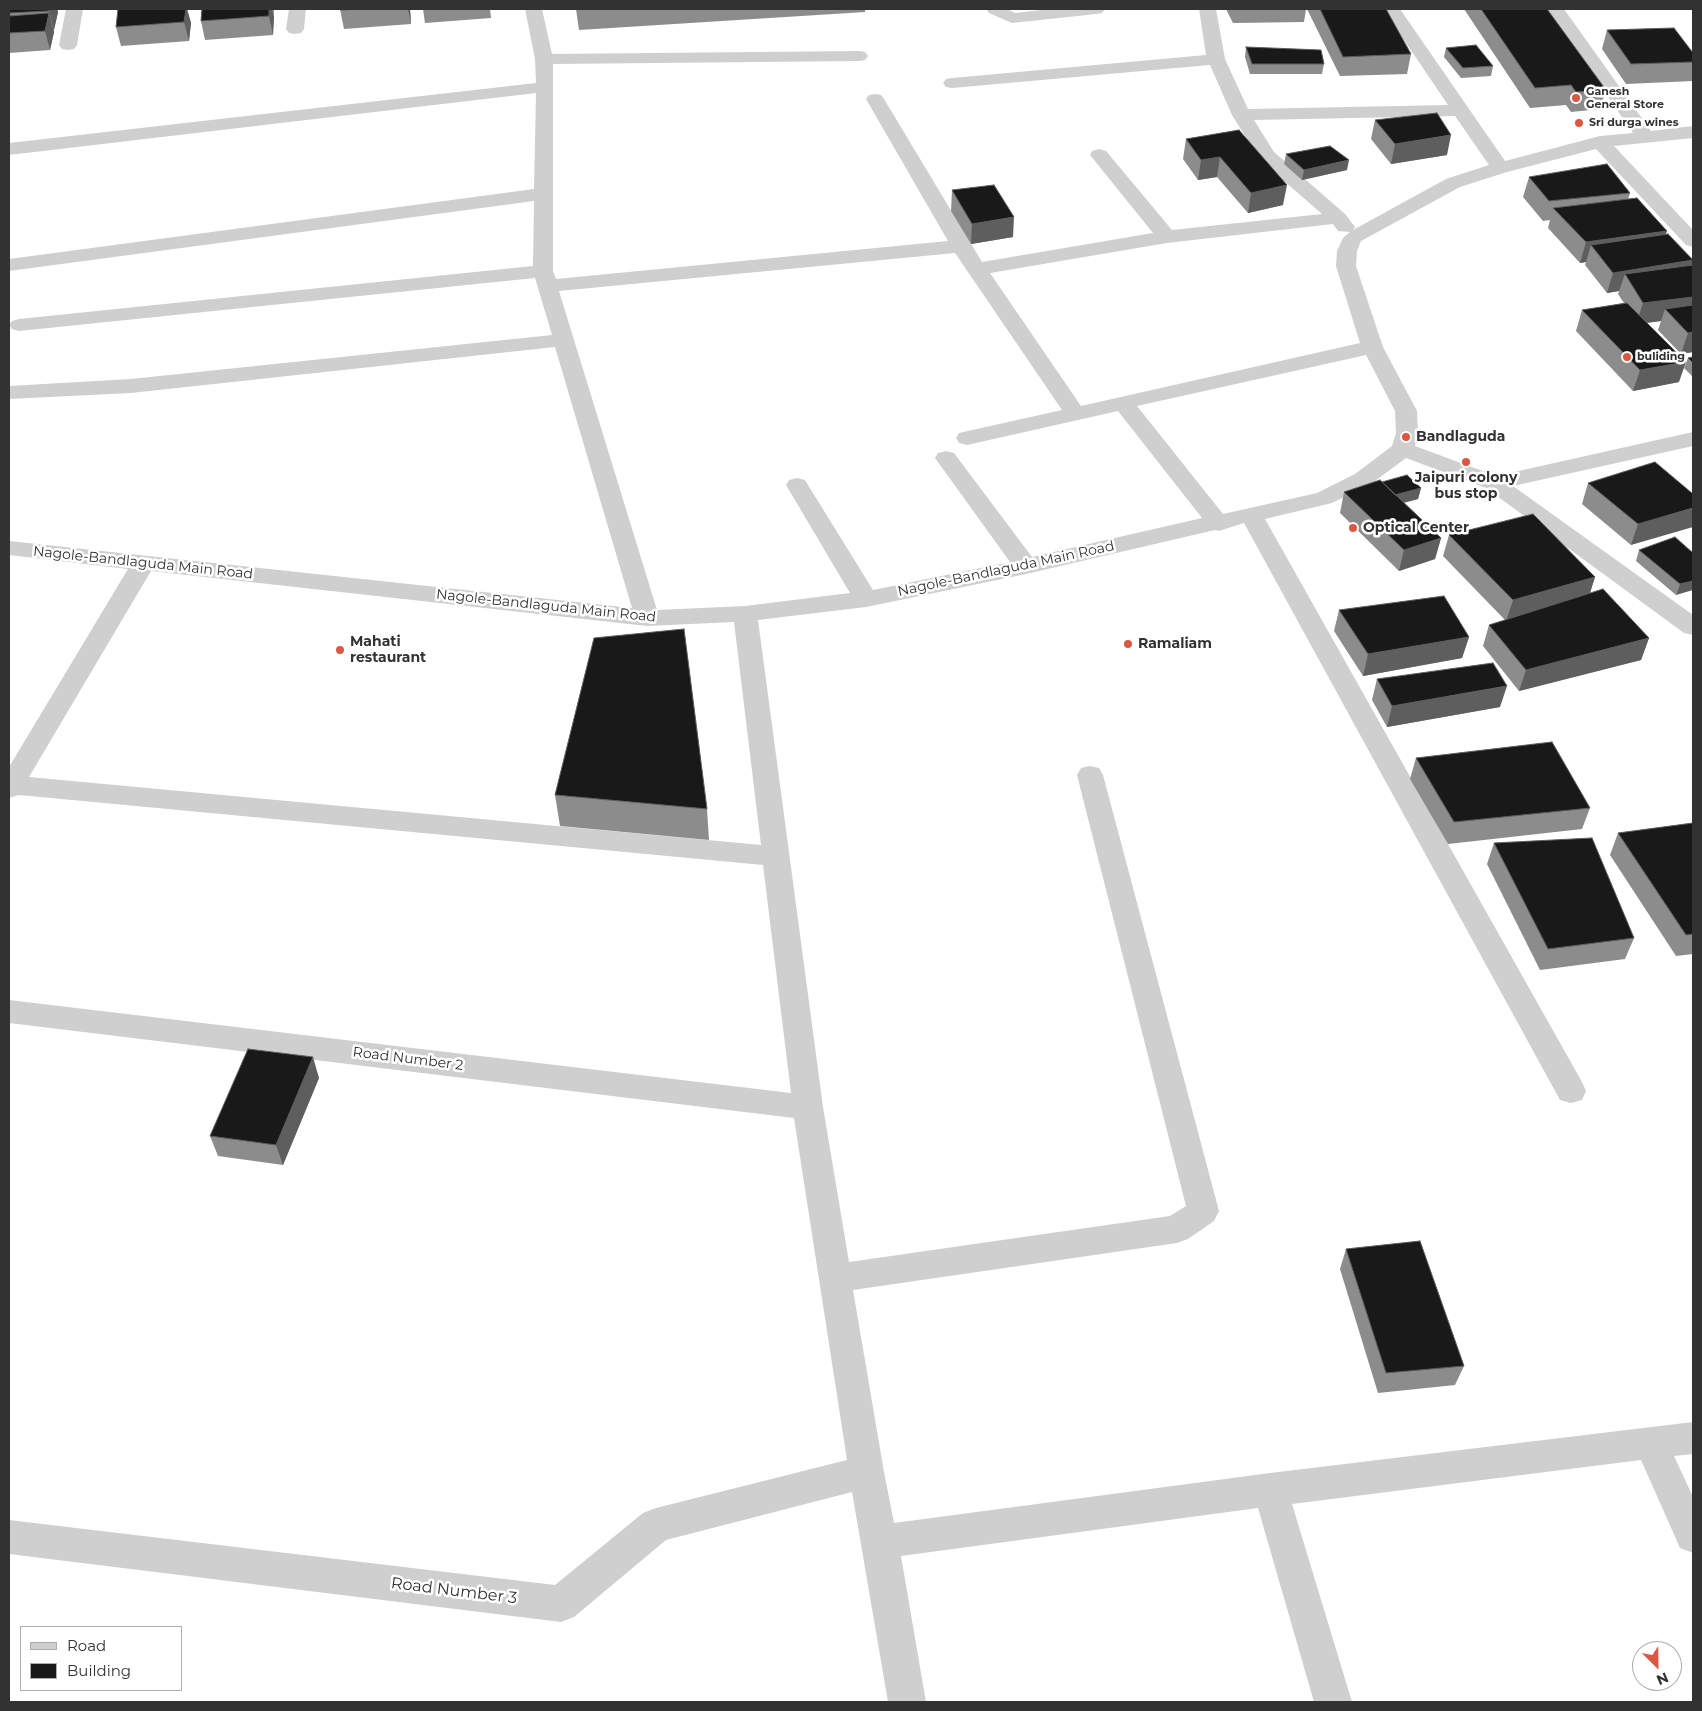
<!DOCTYPE html>
<html>
<head>
<meta charset="utf-8">
<style>
  body { margin:0 }
  #map { position:relative; width:1702px; height:1711px; overflow:hidden; background:#fff; font-family:Montserrat,sans-serif }
  canvas { display:block }
  .frame { position:absolute; inset:0; border:10px solid #323232; pointer-events:none }
  .legend { position:absolute; left:20px; top:1626px; width:162px; height:65px; box-sizing:border-box; background:#fff; border:1px solid #adadad; margin:0; padding:6px 9px; list-style:none; font-size:15px; color:#323232 }
  .legend li { display:flex; align-items:center; gap:10px; height:25px }
  .legend b { width:25px; border:1px solid #adadad }
  .north { position:absolute; left:1632px; top:1641px; width:50px; height:50px; box-sizing:border-box; background:#fff; border:1px solid #adadad; border-radius:50%; rotate:157deg; font-size:14px; font-weight:700; line-height:20px; text-align:center; color:#323232 }
  .north::after { content:''; display:block; margin:auto; width:18px; height:22px; background:#db5742; clip-path:polygon(50% 0,100% 100%,50% 72%,0 100%) }
</style>
</head>
<body>
<div id="map">
<canvas width="1702" height="1711"></canvas>
<div class="frame"></div>
<ul class="legend">
<li><b style="height:6px;background:#cfcfcf"></b>Road</li>
<li><b style="height:14px;background:#191919"></b>Building</li>
</ul>
<div class="north">N</div>
</div>
<script>
const ctx = document.querySelector('canvas').getContext('2d');
ctx.lineJoin = 'round';
const poly = rows => new Path2D(rows.map(r => 'M' + r).join(''));
function fillPath(path, color) { ctx.fillStyle = color; ctx.fill(path, 'evenodd'); }
function stroke(path, color, width, dash) { ctx.strokeStyle = color; ctx.lineWidth = width; ctx.lineCap = dash ? 'butt' : 'round'; ctx.setLineDash(dash || []); ctx.stroke(path); }
function drawText(font, color, halo, rows, align = 'center') {
  ctx.font = font + ' Montserrat,sans-serif'; ctx.lineWidth = 5; ctx.setLineDash([]); ctx.textBaseline = 'middle'; ctx.strokeStyle = halo; ctx.fillStyle = color; for (const [text, x, y, turn = 0] of rows) {
    ctx.save(); ctx.translate(x, y); ctx.rotate((+turn || 0) * Math.PI / 180); ctx.textAlign = isNaN(turn) ? turn : align; if (halo) ctx.strokeText(text, 0, 0); ctx.fillText(text, 0, 0); ctx.restore();
  }
}
fillPath(poly([
  [66,9,83,9,77,45,74,49,68,50,62,49,59,45,66,9],
  [289,9,306,9,304,29,301,33,295,34,289,33,286,29,289,9],
  [525,9,542,9,552,54,859,51,865,52,868,56,865,60,859,61,553,64,553,271,556,279,948,241,866,99,869,95,875,94,881,95,884,99,982,262,1153,233,1090,155,1092,151,1099,149,1106,151,1172,230,1322,214,1260,160,1232,115,1210,65,952,88,946,87,943,83,946,79,952,78,1206,55,1199,9,1216,9,1225,59,1248,109,1448,105,1383,9,1400,9,1505,161,1600,136,1633,133,1547,9,1564,9,1651,131,1693,126,1693,138,1614,146,1693,230,1693,247,1686,245,1596,149,1507,172,1460,187,1361,241,1357,251,1356,266,1383,347,1417,411,1418,433,1415,446,1496,476,1693,432,1693,446,1513,486,1693,615,1693,635,1684,633,1486,488,1406,458,1371,484,1332,503,1265,519,1582,1082,1586,1091,1582,1100,1571,1103,1560,1100,1244,523,1219,531,1215,530,1026,574,866,607,758,620,823,1107,849,1262,1170,1216,1186,1206,1077,775,1081,768,1090,766,1099,768,1103,775,1219,1211,1214,1221,1188,1239,1177,1243,853,1290,884,1472,894,1523,1270,1473,1693,1422,1693,1454,1674,1456,1693,1497,1693,1553,1680,1548,1641,1460,1292,1504,1352,1702,1314,1702,1258,1508,901,1556,926,1702,888,1702,852,1492,666,1540,574,1617,561,1622,9,1554,9,1520,555,1585,643,1513,656,1508,847,1460,794,1118,9,1023,9,1000,791,1093,763,865,19,795,9,798,9,767,128,569,9,555,9,541,632,608,555,347,131,393,9,399,9,386,131,379,552,335,535,278,19,331,12,329,9,325,12,321,19,319,533,266,534,201,9,271,9,259,534,189,536,93,9,155,9,143,536,83,535,59,525,9],
  [1455,116,1489,165,1446,179,1353,230,1355,227,1345,214,1274,152,1254,120,1455,116],
  [1333,224,1338,231,1350,232,1343,238,1337,251,1336,266,1360,343,1081,406,990,273,1167,243,1333,224],
  [955,253,1062,410,959,433,956,438,959,443,967,445,1118,411,1202,518,1032,557,954,453,946,451,938,453,935,458,1010,562,873,590,808,485,805,480,797,478,789,480,786,485,850,593,745,606,657,610,559,291,955,253],
  [1366,355,1395,411,1396,433,1392,446,1355,474,1317,493,1223,514,1137,406,1366,355],
  [151,571,647,626,734,622,761,845,29,777,151,571],
  [986,9,1007,9,1015,13,1050,9,1105,9,1102,13,1096,14,1012,23,989,13,986,9]
]), '#cfcfcf');
fillPath(poly([
  [9,9,57,9,58,12,54,30,54,32,50,50,9,53],
  [128,9,187,9,191,23,189,41,121,46,116,27],
  [202,9,274,9,273,35,205,40,201,21],
  [340,9,410,9,411,24,344,29],
  [423,9,490,9,491,18,425,23],
  [576,9,865,9,865,12,579,30],
  [1226,9,1306,9,1304,22,1233,23],
  [1307,9,1386,9,1411,54,1407,74,1340,76],
  [1464,9,1547,9,1606,90,1600,109,1571,112,1566,105,1530,108],
  [1607,30,1693,53,1693,81,1626,84,1602,49],
  [1246,47,1324,64,1322,74,1250,74,1245,57],
  [1446,48,1493,66,1491,76,1461,78,1444,57],
  [1375,120,1447,155,1391,164,1371,139],
  [1239,130,1283,205,1248,213,1217,177,1198,180,1183,159,1186,139],
  [1286,154,1347,170,1302,180,1284,164],
  [1529,177,1630,193,1628,199,1667,231,1665,234,1693,260,1692,266,1693,265,1693,352,1681,354,1658,330,1661,321,1647,323,1679,382,1633,391,1576,331,1582,310,1624,303,1618,294,1619,291,1607,293,1585,265,1586,262,1580,263,1548,228,1550,220,1543,221,1523,197],
  [952,190,1013,237,971,244,951,211],
  [1693,357,1693,377,1684,368,1688,358],
  [1382,482,1421,488,1418,499,1404,503,1441,538,1435,559,1399,571,1340,513,1344,492],
  [1588,483,1693,494,1631,545,1582,504],
  [1449,535,1595,577,1590,593,1649,638,1641,660,1519,691,1483,646,1489,625,1505,620,1443,556],
  [1639,550,1693,553,1676,595,1636,561],
  [1339,610,1469,637,1462,658,1363,676,1334,631],
  [1377,679,1500,707,1387,727,1372,700],
  [1416,758,1590,808,1582,829,1448,844,1410,779],
  [555,795,707,809,709,840,560,826],
  [1693,823,1693,954,1676,956,1610,855,1618,833],
  [1494,843,1634,938,1625,959,1540,970,1487,864],
  [319,1078,283,1165,218,1156,210,1136],
  [1346,1249,1464,1366,1455,1385,1378,1393,1340,1269]
]), '#8c8c8c');
fillPath(poly([
  [49,9,57,9,58,12,54,30,49,11],
  [186,9,187,9,191,23,189,41,184,22],
  [269,9,272,9,274,17,273,35,269,16],
  [408,9,410,9,411,24],
  [49,13,54,32,50,50,45,31],
  [1451,135,1447,155,1391,164,1395,144],
  [1220,157,1217,177,1198,180,1201,160],
  [1349,160,1347,170,1302,180,1304,170],
  [1287,185,1283,205,1248,213,1251,193],
  [1014,217,1013,237,971,244,972,224],
  [1667,231,1660,251,1591,245,1586,262,1580,263,1586,242],
  [1693,260,1687,281,1625,274,1619,291,1607,293,1613,273],
  [1693,297,1693,317,1665,309,1661,321,1636,324,1643,303],
  [1693,332,1693,352,1681,354,1688,333],
  [1686,362,1679,382,1633,391,1640,370],
  [1421,488,1418,499,1386,507,1389,496],
  [1693,508,1693,527,1631,545,1638,524],
  [1441,538,1435,559,1399,571,1404,550],
  [1595,577,1588,599,1506,621,1513,600],
  [1693,581,1693,590,1676,595,1680,584],
  [1469,637,1462,658,1363,676,1368,654],
  [1649,638,1641,660,1519,691,1526,670],
  [1507,686,1500,707,1387,727,1392,706],
  [313,1057,319,1078,283,1165,276,1145]
]), '#5e5e5e');
const building = poly([
  [9,9,49,9,49,11,9,13,9,9],
  [118,9,186,9,184,22,116,27,118,9],
  [202,9,269,9,269,16,201,21,202,9],
  [340,9,363,9,340,10,340,9],
  [1320,9,1386,9,1411,54,1343,57,1320,9],
  [1481,9,1547,9,1606,90,1576,92,1571,85,1535,88,1481,9],
  [49,13,45,31,9,33,9,16,49,13],
  [1674,28,1693,53,1693,62,1631,64,1607,30,1674,28],
  [1476,45,1493,66,1463,68,1446,48,1476,45],
  [1246,47,1321,50,1324,64,1252,64,1246,47],
  [1437,113,1451,135,1395,144,1375,120,1437,113],
  [1239,130,1287,185,1251,193,1220,157,1201,160,1186,139,1239,130],
  [1330,146,1349,160,1304,170,1286,154,1330,146],
  [1607,164,1630,193,1549,201,1529,177,1607,164],
  [994,185,1014,217,972,224,952,190,994,185],
  [1637,198,1667,231,1586,242,1553,208,1637,198],
  [1668,234,1693,260,1613,273,1591,245,1668,234],
  [1693,265,1693,297,1643,303,1625,274,1693,265],
  [1627,303,1686,362,1640,370,1582,310,1627,303],
  [1693,305,1693,332,1688,333,1665,309,1693,305],
  [1693,357,1693,363,1688,358,1693,357],
  [1655,462,1693,494,1693,508,1638,524,1588,483,1655,462],
  [1407,475,1421,488,1395,495,1382,482,1407,475],
  [1380,480,1441,538,1404,550,1344,492,1380,480],
  [1533,514,1595,577,1513,600,1449,535,1533,514],
  [1675,537,1693,553,1693,581,1680,584,1639,550,1675,537],
  [1603,589,1649,638,1526,670,1489,625,1603,589],
  [1444,596,1469,637,1368,654,1339,610,1444,596],
  [684,629,707,809,555,795,594,638,684,629],
  [1493,663,1507,686,1392,706,1377,679,1493,663],
  [1552,742,1590,808,1454,822,1416,758,1552,742],
  [1693,823,1693,934,1686,935,1618,833,1693,823],
  [1592,838,1634,938,1548,949,1494,843,1592,838],
  [248,1049,313,1057,276,1145,210,1136,248,1049],
  [1420,1241,1464,1366,1386,1373,1346,1249,1420,1241]
]);
fillPath(building, '#191919');
stroke(building, '#5e5e5e', 1);
for (const [x, y, r, color] of [
  [1576,98,5,"#db5742"],
  [1579,123,5,"#db5742"],
  [1627,357,5,"#db5742"],
  [1406,437,5,"#db5742"],
  [1466,462,5,"#db5742"],
  [1353,528,5,"#db5742"],
  [1128,644,5,"#db5742"],
  [340,650,5,"#db5742"]
]) { const dot = new Path2D(); dot.arc(x, y, r, 0, 2 * Math.PI); ctx.fillStyle = color; ctx.fill(dot); stroke(dot, '#fff', 2); }
drawText('bold 11px', '#323232', '#fff', [
  ["Ganesh",1586,92],
  ["General Store",1586,105],
  ["Sri durga wines",1589,123],
  ["buliding",1637,357]
], 'left');
drawText('bold 14px', '#323232', '#fff', [
  ["Bandlaguda",1416,437],
  ["Jaipuri colony",1466,478,"center"],
  ["bus stop",1466,494,"center"],
  ["Optical Center",1363,528],
  ["Mahati",350,642],
  ["restaurant",350,658],
  ["Ramaliam",1138,644]
], 'left');
drawText('14px', '#323232', '#fff', [
  ["Nagole-Bandlaguda Main Road",143,563,6],
  ["Nagole-Bandlaguda Main Road",1006,569,-12],
  ["Nagole-Bandlaguda Main Road",546,606,6],
  ["Road Number 2",408,1059,7]
]);
drawText('16px', '#323232', '#fff', [
  ["Road Number 3",454,1591,7]
]);
</script>
</body>
</html>
